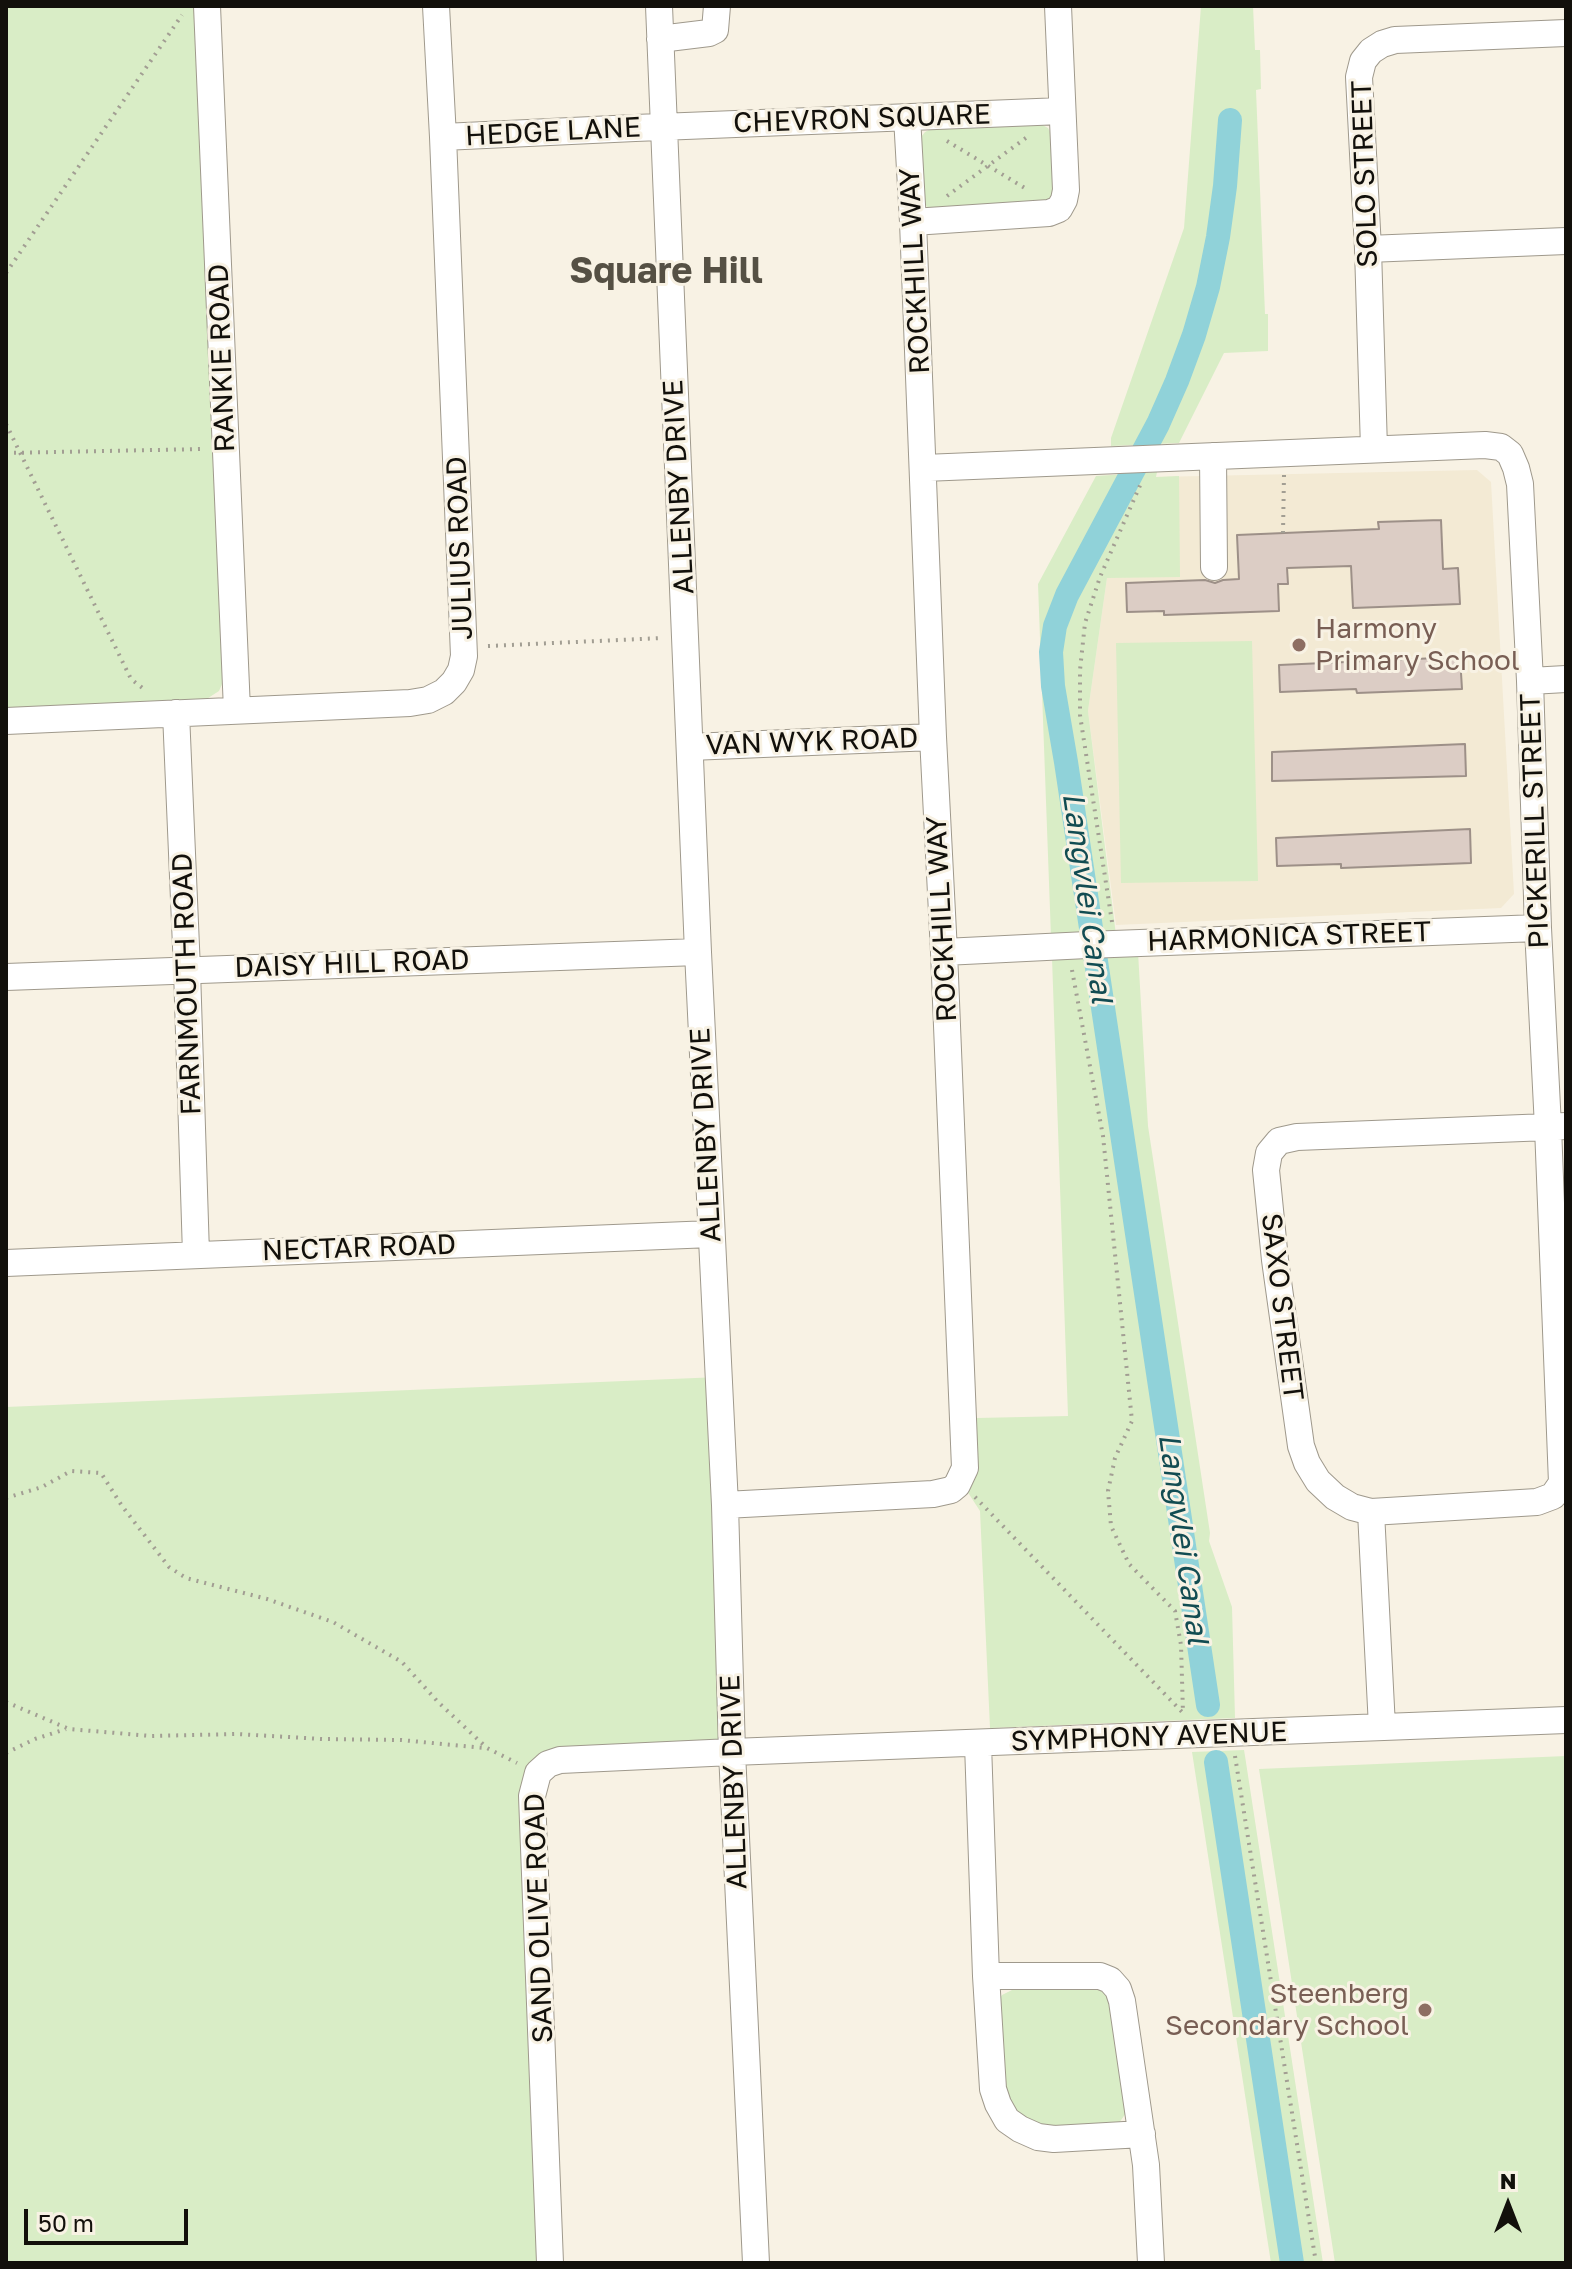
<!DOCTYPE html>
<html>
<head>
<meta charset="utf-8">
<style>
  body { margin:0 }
  #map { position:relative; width:1572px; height:2269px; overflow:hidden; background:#f8f2e4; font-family:"Golos Text",sans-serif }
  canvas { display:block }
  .frame { position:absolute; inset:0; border:8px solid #12100b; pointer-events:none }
  .north { position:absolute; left:1468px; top:2165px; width:80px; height:80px; -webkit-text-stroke:6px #f8f2e4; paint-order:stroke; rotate:0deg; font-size:22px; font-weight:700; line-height:32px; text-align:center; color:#12100b }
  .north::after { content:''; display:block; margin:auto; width:28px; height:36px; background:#12100b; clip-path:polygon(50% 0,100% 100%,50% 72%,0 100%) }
  .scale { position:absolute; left:24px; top:2209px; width:164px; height:36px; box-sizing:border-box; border:4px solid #12100b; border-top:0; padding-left:10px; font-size:24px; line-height:28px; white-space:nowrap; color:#12100b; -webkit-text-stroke:6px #f8f2e4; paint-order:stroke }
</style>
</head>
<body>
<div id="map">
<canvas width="1572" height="2269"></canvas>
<div class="frame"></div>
<div class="north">N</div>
<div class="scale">50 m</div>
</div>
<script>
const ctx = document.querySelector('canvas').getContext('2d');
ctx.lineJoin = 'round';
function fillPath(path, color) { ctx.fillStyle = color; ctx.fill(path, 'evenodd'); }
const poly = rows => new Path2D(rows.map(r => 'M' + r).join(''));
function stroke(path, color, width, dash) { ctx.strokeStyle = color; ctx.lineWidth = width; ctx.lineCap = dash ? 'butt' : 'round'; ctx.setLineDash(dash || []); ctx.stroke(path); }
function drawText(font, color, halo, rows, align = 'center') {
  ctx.font = font + ' "Golos Text",sans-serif'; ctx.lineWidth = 6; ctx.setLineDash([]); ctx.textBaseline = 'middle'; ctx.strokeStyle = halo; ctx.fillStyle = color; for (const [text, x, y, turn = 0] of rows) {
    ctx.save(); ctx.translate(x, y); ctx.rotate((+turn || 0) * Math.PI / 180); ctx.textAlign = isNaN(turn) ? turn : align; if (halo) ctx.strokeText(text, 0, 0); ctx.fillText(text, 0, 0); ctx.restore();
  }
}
fillPath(poly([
  [1477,470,1491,482,1514,894,1501,908,1116,925,1088,711,1107,578,1156,477]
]), '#f3ead4');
fillPath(poly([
  [6,6,197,6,223,682,219,691,202,702,6,711],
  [1201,6,1253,6,1255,50,1260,50,1261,89,1256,90,1265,314,1268,314,1268,351,1224,353,1179,443,1111,446,1111,438,1184,228],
  [1037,122,1048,128,1054,139,1057,189,1052,200,928,208,920,197,918,141,925,132,937,126],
  [1157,472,1156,477,1179,476,1180,577,1107,578,1088,711,1116,935,1051,937,1038,584,1096,476],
  [1252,641,1258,881,1121,883,1116,643],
  [1138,952,1148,1126,1210,1533,1209,1541,1232,1607,1235,1718,990,1728,980,1511,967,1491,976,1465,977,1418,1068,1416,1052,958],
  [719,1377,732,1752,538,1773,550,2263,6,2263,6,1407],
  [1244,1750,1245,1756,1323,2263,1271,2263,1192,1752],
  [1566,1756,1566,2263,1335,2263,1259,1769],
  [1096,1985,1109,1994,1126,2113,1119,2123,1046,2131,1005,2107,999,2000,1002,1995,1014,1989]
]), '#d9edc6');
stroke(poly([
  [1208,1705,1066,762,1053,686,1051,652,1055,626,1067,595,1158,424,1177,381,1194,335,1208,287,1218,237,1225,186,1230,120],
  [1216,1762,1292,2263]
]), '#90d2d9', 24);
const building = poly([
  [1441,520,1443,569,1458,568,1460,604,1353,608,1351,566,1287,568,1288,584,1278,584,1279,611,1164,615,1164,611,1127,612,1126,583,1205,580,1215,583,1223,580,1239,579,1237,535,1379,529,1378,522,1441,520],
  [1460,657,1462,689,1357,693,1356,689,1280,692,1279,665,1460,657],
  [1465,744,1466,776,1272,781,1272,752,1465,744],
  [1470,829,1471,863,1341,868,1341,864,1277,866,1276,838,1470,829]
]);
fillPath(building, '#dccdc5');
stroke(building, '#9d9088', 2);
const minor = poly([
  [207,6,237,710],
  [659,6,698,952,725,1505,732,1752,756,2263],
  [660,39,709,33,715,30,717,6],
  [443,137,635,128,1062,111],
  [913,222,1049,213,1059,209,1064,200,1066,190,1058,6],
  [1368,249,1566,241],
  [1374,449,1368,249,1359,77,1363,61,1371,51,1382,44,1395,40,1566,33],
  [1213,456,1214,567],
  [924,468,1485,445,1501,447,1510,454,1516,468,1520,484,1530,681,1538,928,1548,1127,1562,1483,1553,1496,1537,1502,1371,1512,1352,1507,1335,1497,1318,1481,1307,1463,1301,1446,1275,1260,1266,1170,1269,1153,1279,1141,1297,1137,1548,1127,1566,1126],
  [1530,681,1566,679],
  [176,713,187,970,196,1254],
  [6,721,410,703,428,700,444,692,454,682,461,670,464,656,443,137,436,6],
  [690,747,933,737],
  [944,952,1087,945,1538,928],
  [6,977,698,952],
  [6,1263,711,1234],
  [725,1505,933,1494,951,1490,957,1485,965,1468,944,952,933,737,913,222,907,117],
  [1371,1512,1382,1727],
  [978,1744,986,1976,993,2089,998,2104,1007,2120,1020,2129,1038,2137,1054,2139,1142,2134],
  [986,1976,1100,1976,1110,1980,1118,1989,1122,2001,1146,2165,1151,2263],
  [550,2263,532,1796,538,1773,548,1764,560,1760,732,1752,1566,1720]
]);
stroke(minor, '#9f998c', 28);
stroke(poly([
  [947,141,1028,190],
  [947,196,1027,137],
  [6,273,182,15],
  [6,424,131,679,145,690],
  [6,453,204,449],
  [1283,533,1284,475],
  [488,646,663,638],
  [1112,922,1080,715,1080,670,1085,623,1100,577,1142,481],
  [1072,970,1103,1136,1132,1421,1115,1458,1108,1491,1111,1526,1129,1564,1175,1611,1181,1645,1183,1713],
  [975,1497,1183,1713],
  [6,1498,42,1487,71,1471,101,1473,122,1506,169,1567,186,1578,267,1599,333,1622,402,1662,438,1702,487,1748,517,1763],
  [6,1702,69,1729,151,1736,237,1734,322,1739,401,1740,485,1748],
  [6,1753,35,1739,66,1729],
  [1235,1756,1316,2263]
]), '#a29e93', 4, [2, 6]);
stroke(minor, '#fff', 26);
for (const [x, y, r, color] of [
  [1299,645,8,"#8d6e63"],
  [1425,2010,8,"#8d6e63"]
]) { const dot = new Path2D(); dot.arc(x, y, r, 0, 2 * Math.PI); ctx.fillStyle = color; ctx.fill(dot); stroke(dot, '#f8f2e4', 3); }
drawText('28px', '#12100b', '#f8f2e4', [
  ["CHEVRON SQUARE",862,119,-2],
  ["HEDGE LANE",553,132,-3],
  ["SOLO STREET",1365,174,-92],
  ["ROCKHILL WAY",915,271,-93],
  ["RANKIE ROAD",222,358,-92],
  ["ALLENBY DRIVE",679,487,-93],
  ["JULIUS ROAD",460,548,-92],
  ["VAN WYK ROAD",812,742,-2],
  ["PICKERILL STREET",1535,821,-92],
  ["ROCKHILL WAY",942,919,-93],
  ["HARMONICA STREET",1289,937,-2],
  ["DAISY HILL ROAD",352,964,-2],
  ["FARNMOUTH ROAD",187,984,-92],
  ["ALLENBY DRIVE",706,1135,-93],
  ["NECTAR ROAD",359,1248,-2],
  ["SAXO STREET",1282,1307,83],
  ["SYMPHONY AVENUE",1149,1737,-2],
  ["ALLENBY DRIVE",734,1782,-92],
  ["SAND OLIVE ROAD",539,1918,-92]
]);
drawText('28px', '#785e54', '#f8f2e4', [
  ["Harmony",1315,629],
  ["Primary School",1315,661],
  ["Steenberg",1409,1994,"right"],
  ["Secondary School",1409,2026,"right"]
], 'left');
drawText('italic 30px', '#124c52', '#f8f2e4', [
  ["Langvlei Canal",1087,898,82],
  ["Langvlei Canal",1183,1539,82]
]);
drawText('bold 36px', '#555044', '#f8f2e4', [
  ["Square Hill",666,272]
]);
</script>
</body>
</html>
